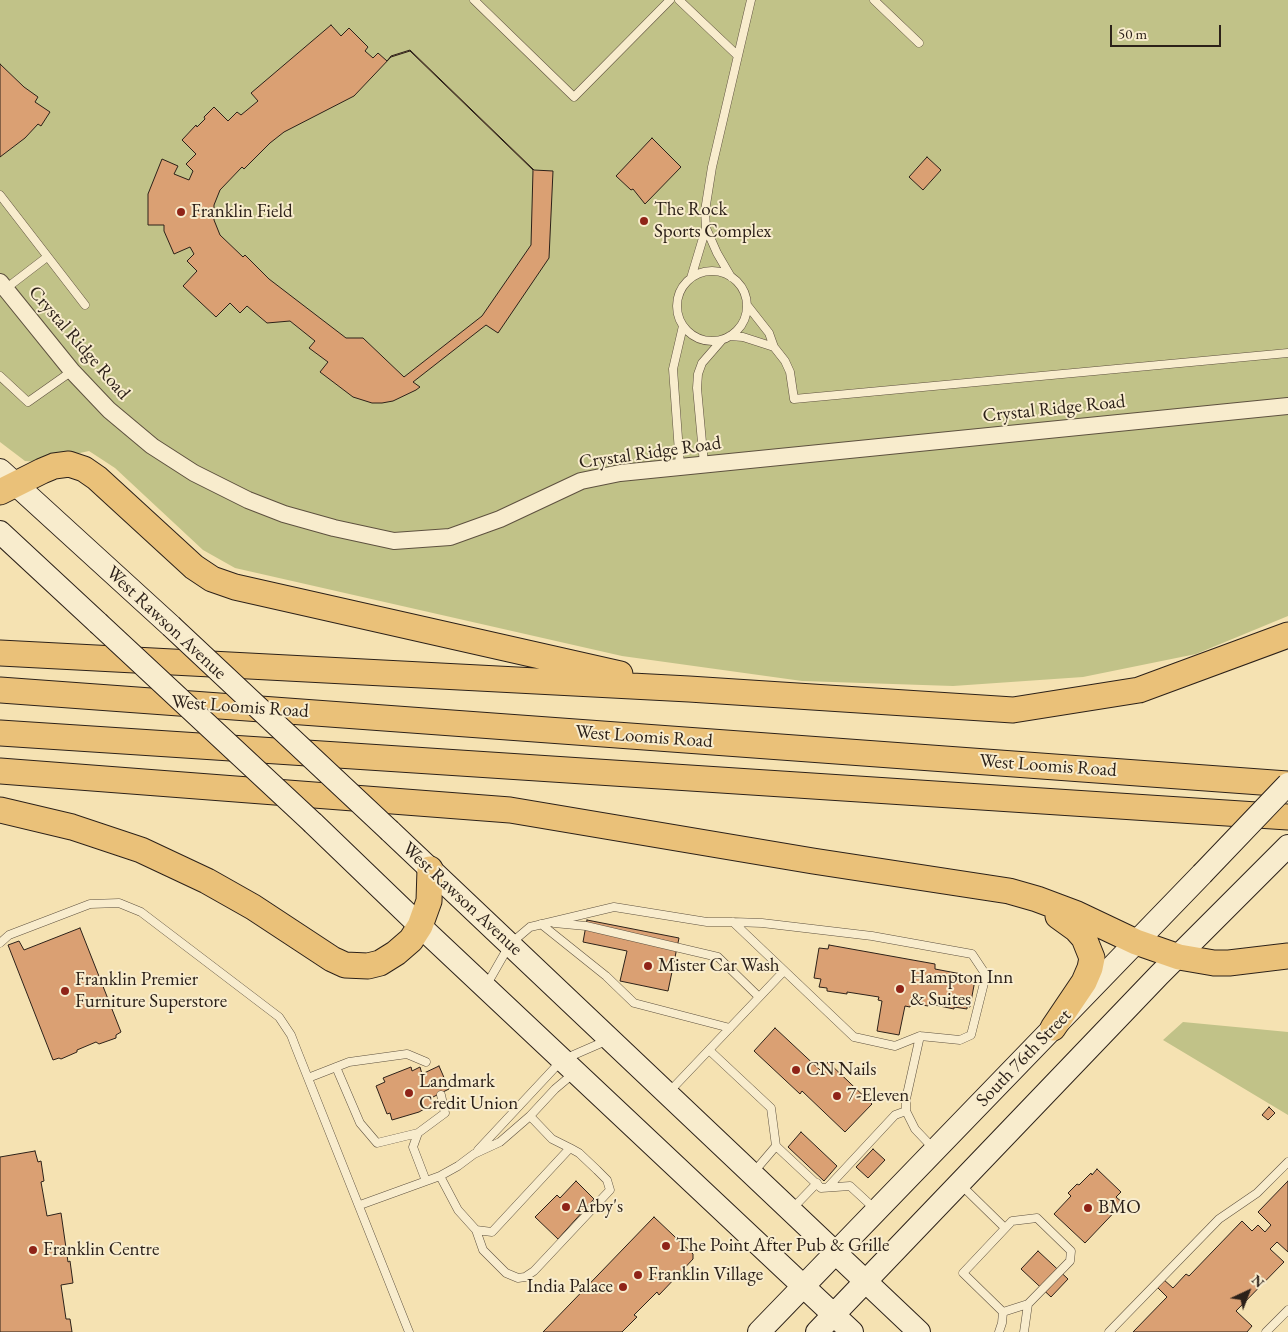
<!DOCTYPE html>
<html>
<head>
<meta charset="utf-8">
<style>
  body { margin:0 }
  #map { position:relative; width:1288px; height:1332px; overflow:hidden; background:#f5e2b2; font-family:"EB Garamond",serif }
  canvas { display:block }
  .north { position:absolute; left:1223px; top:1267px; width:50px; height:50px; -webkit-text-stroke:4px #f8eccd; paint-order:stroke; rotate:43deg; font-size:14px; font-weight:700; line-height:20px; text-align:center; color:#2c2119 }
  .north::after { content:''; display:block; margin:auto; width:18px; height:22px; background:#2c2119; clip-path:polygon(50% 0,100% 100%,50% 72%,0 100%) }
  .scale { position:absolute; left:1110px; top:25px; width:111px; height:22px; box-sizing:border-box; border:2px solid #2c2119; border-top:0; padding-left:6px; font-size:15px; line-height:18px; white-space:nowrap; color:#2c2119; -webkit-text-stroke:4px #f8eccd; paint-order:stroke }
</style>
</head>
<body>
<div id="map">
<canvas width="1288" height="1332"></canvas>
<div class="north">N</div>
<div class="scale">50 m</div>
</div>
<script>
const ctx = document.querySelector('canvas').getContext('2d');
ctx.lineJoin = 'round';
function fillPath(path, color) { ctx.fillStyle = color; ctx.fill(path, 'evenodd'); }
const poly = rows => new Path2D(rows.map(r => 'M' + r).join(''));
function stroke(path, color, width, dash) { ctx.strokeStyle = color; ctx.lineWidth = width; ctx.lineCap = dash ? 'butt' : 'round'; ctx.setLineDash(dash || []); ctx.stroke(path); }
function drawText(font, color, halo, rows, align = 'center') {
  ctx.font = font + ' "EB Garamond",serif'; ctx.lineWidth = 4; ctx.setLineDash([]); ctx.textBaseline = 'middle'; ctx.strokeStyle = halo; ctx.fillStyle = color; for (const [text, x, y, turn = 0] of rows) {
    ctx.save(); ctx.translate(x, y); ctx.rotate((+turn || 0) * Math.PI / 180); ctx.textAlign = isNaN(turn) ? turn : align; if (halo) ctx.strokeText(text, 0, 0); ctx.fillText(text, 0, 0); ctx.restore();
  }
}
fillPath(poly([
  [0,0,1288,0,1288,616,1196,654,1083,677,953,686,802,681,622,656,235,568,203,550,115,468,89,451,39,462,25,461,0,442],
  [1183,1022,1288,1032,1288,1115,1163,1040]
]), '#c1c288');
const building = poly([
  [331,25,341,36,349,28,368,47,365,51,373,58,378,53,387,61,391,56,410,50,534,170,553,171,549,258,498,333,486,325,413,382,420,387,416,390,393,401,382,403,372,403,353,397,320,372,328,362,309,348,315,341,290,321,267,323,247,306,240,313,230,303,216,317,183,286,197,271,187,261,194,254,190,247,174,254,164,231,164,225,148,225,148,194,162,159,178,166,174,174,189,180,193,171,186,164,196,154,182,140,196,125,197,127,205,119,204,117,214,107,228,121,237,112,241,115,258,101,251,93,331,25],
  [410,51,533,170,531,245,482,316,404,377,363,338,346,338,269,279,245,255,243,257,220,235,214,220,214,205,220,190,242,167,244,169,270,143,284,132,354,96,391,57,410,51],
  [0,64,24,87,38,97,35,102,50,112,41,126,38,124,25,138,0,157,0,64],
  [652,138,681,167,645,204,633,189,631,190,616,176,652,138],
  [927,157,941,170,923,190,909,177,927,157],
  [587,920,679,938,668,991,620,981,627,951,583,942,587,920],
  [80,928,121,1032,116,1035,116,1038,99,1044,96,1042,77,1050,77,1052,61,1059,59,1058,53,1060,8,945,19,941,24,950,80,928],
  [829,945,935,964,935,969,972,976,971,980,975,980,970,1007,967,1006,967,1009,954,1007,954,1009,935,1005,936,1004,929,1002,928,1006,911,1003,910,1007,905,1006,899,1035,877,1031,882,1001,878,1000,879,997,847,992,847,994,827,991,827,988,819,987,821,979,814,978,819,948,828,949,829,945],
  [775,1028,821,1071,828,1062,872,1104,845,1132,802,1091,800,1094,754,1051,775,1028],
  [439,1066,449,1089,431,1098,433,1104,419,1112,392,1120,390,1113,387,1114,376,1086,385,1082,383,1078,411,1067,412,1071,420,1067,422,1074,439,1066],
  [1269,1107,1275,1113,1268,1120,1262,1115,1269,1107],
  [801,1132,837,1166,824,1181,788,1147,801,1132],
  [873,1149,885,1160,868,1178,856,1167,873,1149],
  [35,1151,38,1162,41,1161,44,1181,41,1182,47,1216,61,1213,68,1262,70,1261,73,1283,61,1285,66,1319,70,1319,72,1332,0,1332,0,1157,35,1151],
  [1097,1169,1121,1192,1116,1197,1123,1203,1085,1243,1054,1214,1071,1196,1068,1193,1077,1184,1079,1185,1091,1173,1092,1175,1097,1169],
  [576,1181,594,1199,558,1239,535,1217,557,1195,560,1198,576,1181],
  [1288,1181,1288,1252,1277,1242,1270,1249,1284,1262,1236,1311,1252,1326,1247,1332,1133,1332,1167,1297,1156,1286,1163,1279,1173,1288,1186,1274,1189,1276,1242,1221,1252,1231,1258,1225,1265,1232,1271,1225,1258,1212,1288,1181],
  [654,1217,693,1254,693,1259,680,1273,659,1295,657,1292,634,1315,637,1317,622,1332,543,1332,654,1217],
  [1038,1251,1068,1279,1051,1297,1021,1269,1038,1251]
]);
fillPath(building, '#daa073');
stroke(building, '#2c2119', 1);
const lane = poly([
  [474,0,574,97,670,0],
  [679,0,737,55],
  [874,0,919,43],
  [0,195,85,305],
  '677 306a35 35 0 1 1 70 0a35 35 0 1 1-70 0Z',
  [731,277,717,253,706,228,705,211,712,167,751,0],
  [691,278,706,228],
  [4,290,47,257],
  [747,305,769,333,774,347,785,361,790,372,794,399,1288,353],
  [730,336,743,337,774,347],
  [0,376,28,402,72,371],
  [704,464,697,388,698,374,702,363,722,340],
  [680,466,673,369,683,326],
  [554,923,586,926,718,957,759,997],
  [541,924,606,976,634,1003,730,1028],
  [0,943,9,935,90,904,119,903,141,912,279,1017,291,1035,296,1048,409,1332],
  [486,986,510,944,530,927,614,907,707,922,733,922,762,923,872,936,972,954,986,975,971,1035,960,1040,920,1036,895,1046,854,1037,733,922],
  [920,1036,906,1099,906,1111,915,1129,933,1148],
  [709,1050,771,1108,776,1146,821,1188,850,1186,876,1210],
  [336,1067,360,1123,377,1143,418,1133,445,1113,441,1095],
  [308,1078,349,1062,407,1054,426,1062],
  [669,1092,784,971],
  [418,1133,413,1147,426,1181],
  [478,1150,562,1060,608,1040],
  [753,1173,776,1146],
  [440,1176,458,1210,476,1230,492,1232,570,1148,552,1139,530,1116],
  [960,1184,1005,1228],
  [828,1187,895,1115,906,1111],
  [360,1205,440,1176,458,1166,474,1154,500,1142,530,1116,555,1089,574,1073],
  [792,1209,817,1183],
  [476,1230,483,1250,506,1273,518,1278,525,1277,534,1271,610,1190,607,1180,597,1170,579,1153,570,1148],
  [1003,1312,1028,1304],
  [999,1332,1002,1323,1003,1312,963,1273,1012,1221,1037,1218,1071,1251,1070,1261,1028,1304,1024,1332],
  [1109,1332,1219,1219,1257,1193,1288,1162],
  [1266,1332,1288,1310]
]);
const street = poly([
  [0,282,72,371,109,410,152,446,194,473,248,500,284,514,334,528,394,541,450,537,500,519,581,481,620,473,1288,406]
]);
const secondary = poly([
  [0,470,171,626],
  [0,532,98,623],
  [313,823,420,926,852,1332],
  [390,831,919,1332],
  [759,1332,1202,874],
  [817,1332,1159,975,1288,846]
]);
const primary = poly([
  [0,492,42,471,54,466,69,464,84,469,97,478,194,567,212,579,235,587,620,674],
  [0,653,689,689,1013,710,1139,690,1288,635],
  [0,690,1288,784],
  [0,733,1288,817],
  [0,771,510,810,813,861,1009,891,1037,899,1077,914,1136,942,1179,957,1214,963,1229,963,1288,956],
  [0,810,72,827,141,850,207,881,253,907,332,959,345,965,368,966,380,963,396,953,411,940,420,926,429,901,430,869],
  [1053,1028,1084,982,1090,968,1092,958,1084,938,1076,929,1058,916]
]);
stroke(lane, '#5e513f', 9);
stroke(street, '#5e513f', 18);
stroke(secondary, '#2c2119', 24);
stroke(primary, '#2c2119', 27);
stroke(lane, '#f8eccd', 8);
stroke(street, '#f8eccd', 16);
stroke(secondary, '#f8eccd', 22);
stroke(primary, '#eac179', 25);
const secondaryBridge = poly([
  [98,623,313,823],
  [171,626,390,831],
  [1202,874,1288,784]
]);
stroke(secondaryBridge, '#2c2119', 24, []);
stroke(secondaryBridge, '#f8eccd', 22);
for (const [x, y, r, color] of [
  [181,212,5,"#8f2418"],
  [644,221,5,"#8f2418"],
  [648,966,5,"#8f2418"],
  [900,989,5,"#8f2418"],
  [65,991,5,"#8f2418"],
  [796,1070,5,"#8f2418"],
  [409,1093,5,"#8f2418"],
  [837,1096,5,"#8f2418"],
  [566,1207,5,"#8f2418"],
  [1088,1208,5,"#8f2418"],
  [666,1246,5,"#8f2418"],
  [33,1250,5,"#8f2418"],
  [638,1275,5,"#8f2418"],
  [623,1287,5,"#8f2418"]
]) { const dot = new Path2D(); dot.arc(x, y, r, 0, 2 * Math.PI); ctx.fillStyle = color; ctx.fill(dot); stroke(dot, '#f8eccd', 2); }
drawText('19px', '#2c2119', '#f8eccd', [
  ["The Rock",654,210],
  ["Sports Complex",654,232],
  ["Franklin Field",191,212],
  ["Mister Car Wash",658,966],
  ["Hampton Inn",910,978],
  ["& Suites",910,1000],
  ["Franklin Premier",75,980],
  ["Furniture Superstore",75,1002],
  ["CN Nails",806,1070],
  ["Landmark",419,1082],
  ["Credit Union",419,1104],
  ["7-Eleven",847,1096],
  ["Arby's",576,1207],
  ["BMO",1098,1208],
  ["The Point After Pub & Grille",676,1246],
  ["Franklin Centre",43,1250],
  ["Franklin Village",648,1275],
  ["India Palace",613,1287,"right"]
], 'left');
drawText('19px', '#2c2119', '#f8eccd', [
  ["Crystal Ridge Road",79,343,49],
  ["Crystal Ridge Road",1054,409,-6],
  ["Crystal Ridge Road",650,453,-8],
  ["West Rawson Avenue",166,623,43],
  ["West Loomis Road",240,707,4],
  ["West Loomis Road",644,737,4],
  ["West Loomis Road",1048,766,4],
  ["West Rawson Avenue",462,899,43],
  ["South 76th Street",1024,1058,-46]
]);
</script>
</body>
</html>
